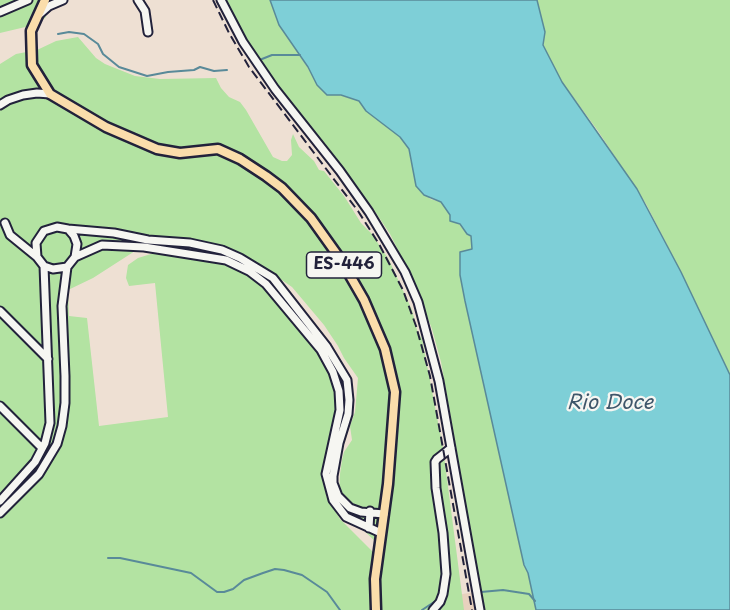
<!DOCTYPE html>
<html>
<head>
<meta charset="utf-8">
<style>
  body { margin:0 }
  canvas { display:block; background:#eee0d3 }
</style>
</head>
<body>
<canvas width="730" height="610"></canvas>
<script>
const ctx = document.querySelector('canvas').getContext('2d');
ctx.lineJoin = 'round';
function fillPath(path, color) { ctx.fillStyle = color; ctx.fill(path, 'evenodd'); }
const poly = rows => new Path2D(rows.map(r => 'M' + r).join(''));
function stroke(path, color, width, dash) { ctx.strokeStyle = color; ctx.lineWidth = width; ctx.lineCap = dash ? 'butt' : 'round'; ctx.setLineDash(dash || []); ctx.stroke(path); }
function drawText(font, color, halo, rows, align = 'center') {
  ctx.font = font + ' "Playpen Sans",sans-serif'; ctx.lineWidth = 4.5; ctx.setLineDash([]); ctx.textBaseline = 'middle'; ctx.strokeStyle = halo; ctx.fillStyle = color; for (const [text, x, y, turn = 0] of rows) {
    ctx.save(); ctx.translate(x, y); ctx.rotate((+turn || 0) * Math.PI / 180); ctx.textAlign = isNaN(turn) ? turn : align; if (halo) ctx.strokeText(text, 0, 0); ctx.fillText(text, 0, 0); ctx.restore();
  }
}
fillPath(poly([
  [480,591,483,610,459,610,457,595]
]), '#e8d1be');
fillPath(poly([
  [0,0,41,0,46,17,38,24,0,33],
  [225,0,270,0,279,25,308,68,317,85,327,95,340,95,359,101,366,111,400,137,409,149,411,162,430,199,441,202,467,234,471,236,472,249,460,253,460,275,465,301,524,565,528,573,536,610,481,610,463,487,441,362,432,329,414,282,390,234,370,204,284,97,250,49],
  [537,0,730,0,730,375,681,272,646,204,598,131,562,82,543,45,545,32],
  [78,37,96,58,105,64,135,76,160,79,216,78,221,88,229,97,240,102,246,110,273,157,282,161,287,161,292,155,291,140,293,134,299,147,314,161,319,170,324,171,344,196,361,223,372,234,389,260,412,310,417,330,422,339,443,448,464,610,0,610,0,64,16,54,37,50,56,41],
  [175,243,191,246,270,272,292,287,324,325,338,346,344,358,358,378,355,412,350,426,352,440,344,452,342,460,340,474,339,497,343,507,355,522,381,547,376,555,340,519,326,496,328,450,344,422,347,406,345,384,339,369,300,316,267,278,231,265,164,250,138,258,128,265,126,278,129,286,155,283,168,417,99,426,87,318,69,316,68,290,93,278,135,251]
]), '#b3e3a2');
const water = poly([
  [270,0,537,0,545,32,543,45,562,82,637,189,681,272,730,375,730,610,536,610,528,573,524,565,465,301,460,275,460,252,472,249,471,236,467,234,460,224,450,221,450,215,441,202,424,195,416,186,409,149,400,137,366,111,359,101,341,95,327,95,317,85,308,67,279,25,270,0]
]);
fillPath(water, '#7ecfd7');
stroke(water, '#598a99', 1.5);
stroke(poly([
  [58,34,69,32,84,34,98,44,103,54,119,67,147,76,168,72,194,70,200,67,214,71,227,70],
  [262,59,272,55,300,55],
  [108,558,120,558,191,573,217,592,224,592,233,589,244,580,263,573,275,569,284,570,302,575,327,592,340,610],
  [481,592,503,590,529,594,535,601],
  [422,610,434,602]
]), '#598a99', 2);
const minor = poly([
  [138,0,145,11,148,32],
  [221,0,243,42,275,89,340,171,369,212,405,272,418,302,439,381,480,610],
  [0,12,28,0],
  [40,14,49,6,63,0],
  [0,105,8,100,23,95,37,93,50,94],
  [5,223,10,235,37,257],
  [68,229,114,233,148,240,190,243,222,250,240,258,273,278,327,347,347,380,349,400,348,414,339,443,333,476,333,483,338,496,350,508,361,512,384,514],
  [75,257,77,244,74,236,68,229,57,227,44,231,36,243,37,257,44,266,53,269,67,267,75,257,102,245,144,247,226,260,249,271,266,284,321,350,333,372,339,391,340,410,326,474,333,500,346,517,381,533],
  [0,311,48,359],
  [0,406,42,448],
  [0,501,35,462,45,443,50,423,44,266],
  [0,513,39,474,57,444,62,426,65,403,65,376,62,306,67,267],
  [369,528,370,511],
  [433,610,440,602,443,594,446,574,443,533,436,488,435,462,437,459,451,448]
]);
const major = poly([
  [45,0,31,31,32,65,50,94,106,127,157,149,180,153,218,149,240,159,266,176,282,188,311,218,341,260,364,300,385,349,395,392,388,484,375,579,376,610]
]);
stroke(minor, '#22223b', 11);
stroke(major, '#22223b', 13);
stroke(minor, '#f6f6f2', 7);
stroke(major, '#faddab', 8);
stroke(poly([
  [213,0,229,33,249,67,358,211,379,244,403,290,416,326,430,376,472,610]
]), '#22223b', 2, [9, 4.5]);
for (const [x, y, w] of [
  [344,265,75]
]) { const box = new Path2D(); box.roundRect(x - w / 2, y - 13, w, 26, 4.5); ctx.fillStyle = '#f6f6f2'; ctx.fill(box); stroke(box, '#22223b', 1.5); }
drawText('bold 16px', '#22223b', null, [
  ["ES-446",344,265]
]);
drawText('italic 20px', '#3e566a', '#f6f6f2', [
  ["Rio Doce",610,403]
]);
</script>
</body>
</html>
